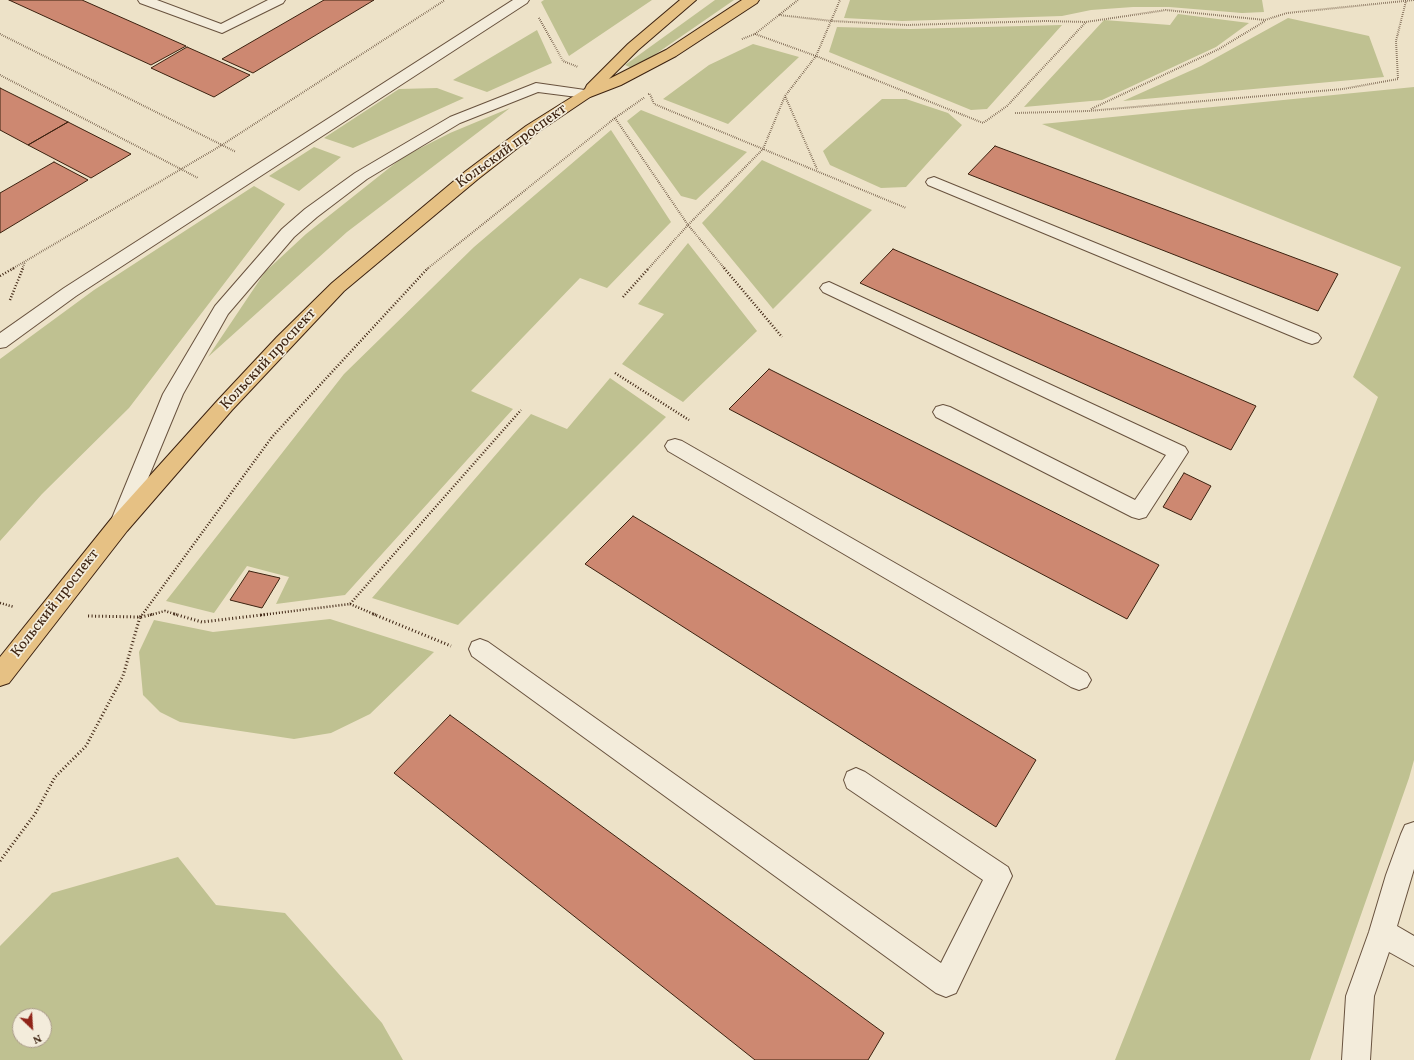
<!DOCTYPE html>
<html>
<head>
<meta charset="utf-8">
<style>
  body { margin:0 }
  #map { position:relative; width:1414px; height:1060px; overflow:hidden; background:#ede2c8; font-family:Vollkorn,serif }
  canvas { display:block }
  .north { position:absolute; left:12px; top:1008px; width:40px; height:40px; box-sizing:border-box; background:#f3ecdb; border:1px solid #aa9b8a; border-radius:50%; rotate:155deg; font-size:11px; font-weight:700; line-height:16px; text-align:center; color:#3c2210 }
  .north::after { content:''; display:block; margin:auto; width:14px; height:18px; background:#8f2418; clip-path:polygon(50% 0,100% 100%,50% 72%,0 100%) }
</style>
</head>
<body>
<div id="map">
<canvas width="1414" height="1060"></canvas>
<div class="north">N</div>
</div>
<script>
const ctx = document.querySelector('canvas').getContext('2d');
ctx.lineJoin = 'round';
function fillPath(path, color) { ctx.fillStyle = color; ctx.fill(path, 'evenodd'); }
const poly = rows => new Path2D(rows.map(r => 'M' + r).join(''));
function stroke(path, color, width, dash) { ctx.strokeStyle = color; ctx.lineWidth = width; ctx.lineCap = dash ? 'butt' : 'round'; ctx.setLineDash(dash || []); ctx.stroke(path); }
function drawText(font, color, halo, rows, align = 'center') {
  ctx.font = font + ' Vollkorn,serif'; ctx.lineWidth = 3.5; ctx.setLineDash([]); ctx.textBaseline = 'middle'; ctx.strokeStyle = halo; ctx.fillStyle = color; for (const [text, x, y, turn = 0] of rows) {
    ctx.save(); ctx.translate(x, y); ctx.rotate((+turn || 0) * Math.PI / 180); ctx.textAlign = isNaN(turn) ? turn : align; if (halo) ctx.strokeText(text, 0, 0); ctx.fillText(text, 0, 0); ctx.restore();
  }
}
fillPath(poly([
  [544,0,652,0,569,56,541,2],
  [715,0,734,0,634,69,625,65],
  [850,0,1262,0,1264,12,1242,13,1169,7,1133,7,1091,10,1062,16,902,21,844,18],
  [1178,14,1249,23,1216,47,1102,100,1024,107,1104,20,1170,25],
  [1288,18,1369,36,1384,77,1123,101,1201,66],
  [1062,25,987,109,971,110,829,52,837,27,910,29],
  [537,30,552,63,487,92,453,80],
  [753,44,799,57,728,124,663,99,709,65],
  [1414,87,1414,760,1409,778,1310,1060,1115,1060,1378,397,1353,377,1401,267,1042,124],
  [437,88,464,98,353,148,324,138,399,89],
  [882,99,906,99,948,113,962,125,906,187,881,188,830,165,823,151],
  [510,108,347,232,208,357,265,272,306,234,403,157,450,133],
  [641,110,747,152,696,200,681,196,627,121],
  [611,130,671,222,607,288,580,278,471,391,513,409,345,595,276,604,289,577,247,566,214,613,166,601,344,374,474,247],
  [314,147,341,157,299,191,269,176],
  [762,160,872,210,773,309,702,223],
  [254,186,285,204,129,408,42,494,0,541,0,359,94,290],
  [688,243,757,331,683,402,622,364,664,314,638,304],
  [610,378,666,417,458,625,372,598,531,414,567,429],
  [330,619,434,652,370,714,331,733,294,739,180,722,160,712,143,695,139,652,154,620,213,632],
  [178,857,216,905,285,913,382,1023,403,1060,0,1060,0,946,52,893],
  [20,1016,44,1016,44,1040,20,1040]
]), '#bfc191');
const building = poly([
  [9,0,82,0,186,46,151,65,9,0],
  [324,0,374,0,253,73,222,59,324,0],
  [187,47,250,75,214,97,151,68,187,47],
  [0,88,68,122,28,145,0,130,0,88],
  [68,122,131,154,91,178,28,145,68,122],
  [995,146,1338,274,1318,311,968,174,995,146],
  [54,162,88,180,0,233,0,193,54,162],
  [893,249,1256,406,1231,450,860,283,893,249],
  [769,369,1159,565,1127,619,729,409,769,369],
  [1184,473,1211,486,1191,520,1163,507,1184,473],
  [633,516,1036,760,996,827,585,564,633,516],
  [249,571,280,578,262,608,230,600,249,571],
  [450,715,884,1033,868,1060,755,1060,394,773,450,715]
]);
fillPath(building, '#cd8871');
stroke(building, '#3c2210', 1);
const service = poly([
  [138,0,157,0,221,24,268,0,285,0,283,3,222,33,140,3,138,0],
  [513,0,529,0,527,3,76,296,6,347,0,348,0,333,64,288,513,0],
  [536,83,585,90,590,91,592,94,590,97,585,98,538,92,460,123,367,179,317,217,294,237,228,314,183,394,127,529,120,531,113,529,110,523,163,394,215,306,282,229,305,209,355,173,450,117,536,83],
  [934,177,1318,334,1321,338,1318,342,1312,344,1306,342,928,185,926,182,928,179,934,177],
  [829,282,1185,447,1188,452,1146,517,1139,519,1132,517,936,417,933,412,936,407,943,405,950,407,1135,500,1166,455,823,292,820,288,823,284,829,282],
  [675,439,682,441,1087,673,1091,680,1087,687,1079,690,1071,687,668,451,665,446,668,441,675,439],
  [480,639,488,642,941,963,983,880,847,788,844,780,847,772,856,768,865,772,1008,867,1012,876,956,993,946,997,936,993,472,656,469,649,472,642,480,639],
  [1414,822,1414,869,1397,926,1414,936,1414,966,1389,952,1374,996,1370,1060,1342,1060,1346,996,1369,932,1386,875,1401,834,1405,825,1414,822]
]);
const primary = poly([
  [680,0,696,0,638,50,609,79,666,50,742,0,759,0,757,3,676,56,621,85,590,97,538,132,478,179,344,291,232,410,127,531,9,683,0,686,0,657,111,519,218,400,277,337,332,283,466,171,526,126,585,89,587,85,628,44,680,0]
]);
stroke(service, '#68523e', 2);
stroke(primary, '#3c2210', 2);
stroke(poly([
  [779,15,832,21,907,25,1046,21,1086,22],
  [539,18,563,61,578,67],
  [0,34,236,152],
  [755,34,816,56,983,123,1007,106,1086,22,1166,10,1265,20,1287,13,1414,0],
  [742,39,755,34,798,0],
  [0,75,198,178],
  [648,94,650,94,654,104,906,208],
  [1091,109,1219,49,1265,21],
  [1015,113,1088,111,1343,89,1398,79,1396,41,1406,1],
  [615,118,688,225,725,269],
  [817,169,785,96,816,56,840,0],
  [12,269,222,145,445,0],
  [22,269,25,262],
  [427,269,615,118,645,97],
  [648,269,688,225,763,149,785,96]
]), '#3c2210', 2, [0.5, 1.5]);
stroke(poly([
  [724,268,782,337],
  [0,276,14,268],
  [623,297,649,268],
  [10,300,23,268],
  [615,373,689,420],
  [0,603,14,607],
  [350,604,376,615],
  [142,615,272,437,428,268],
  [150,615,165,611,178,615],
  [261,615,350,604,521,410]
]), '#3c2210', 2.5, [1, 2]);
stroke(poly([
  [174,614,202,622,270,614],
  [373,614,451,646],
  [140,617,142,614],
  [141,617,154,614],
  [0,861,35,814,55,777,86,746,123,676,140,617,88,616]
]), '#3c2210', 3, [1, 2.5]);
fillPath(service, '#f3ecdb');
fillPath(primary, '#e6c184');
drawText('15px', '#3c2210', '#f3ecdb', [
  ["Кольский проспект",512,147,-36],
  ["Кольский проспект",269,360,-47],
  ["Кольский проспект",56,604,-52]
]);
</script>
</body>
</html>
